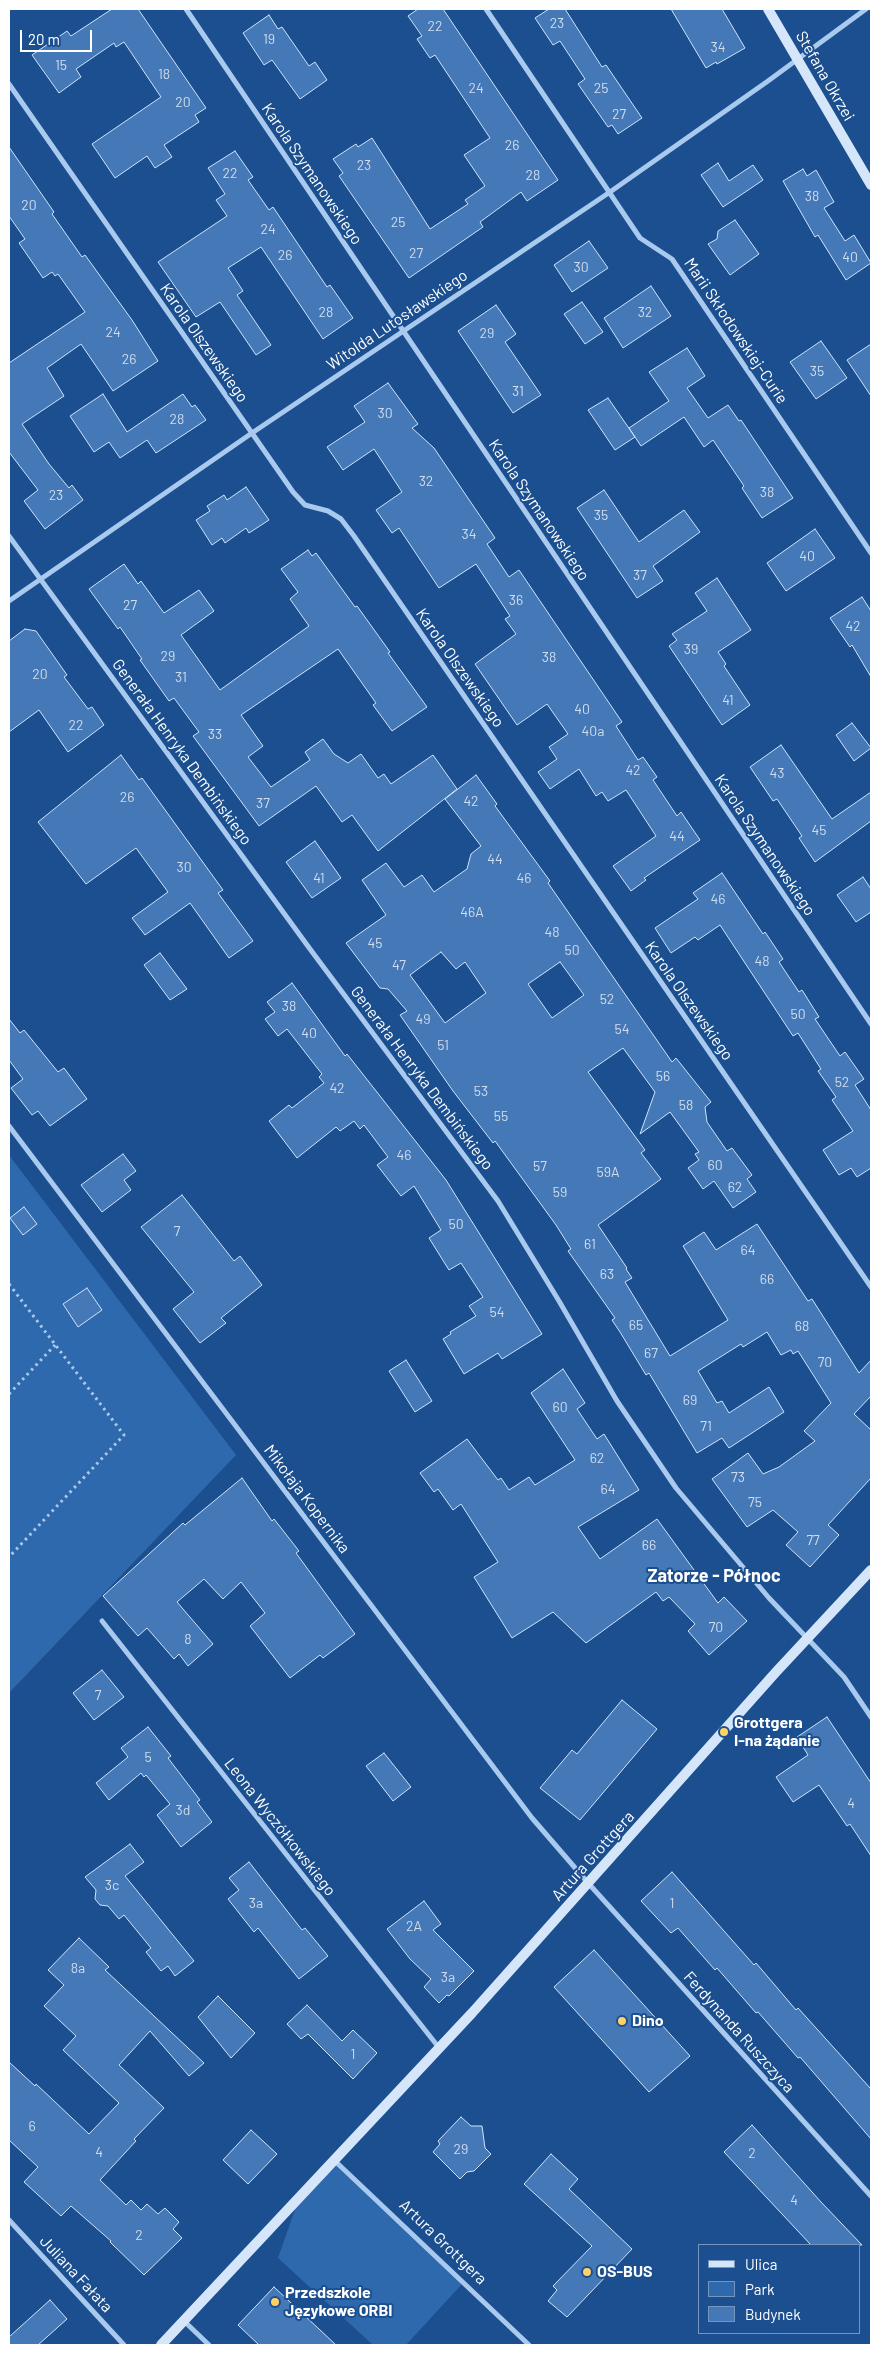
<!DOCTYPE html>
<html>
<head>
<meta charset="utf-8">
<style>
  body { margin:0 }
  #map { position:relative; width:880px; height:2354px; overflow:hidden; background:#1b4f8f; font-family:Barlow,sans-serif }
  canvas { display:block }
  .frame { position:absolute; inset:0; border:10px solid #fff; pointer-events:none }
  .legend { position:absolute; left:698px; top:2244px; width:162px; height:90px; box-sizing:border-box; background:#1b4f8f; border:1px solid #7695bc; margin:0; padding:6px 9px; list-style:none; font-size:15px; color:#fff }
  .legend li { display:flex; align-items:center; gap:10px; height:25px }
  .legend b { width:25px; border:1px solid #7695bc }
  .scale { position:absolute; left:20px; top:30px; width:72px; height:22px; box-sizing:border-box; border:2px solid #fff; border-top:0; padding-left:6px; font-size:15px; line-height:18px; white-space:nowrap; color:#fff; -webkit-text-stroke:4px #1b4f8f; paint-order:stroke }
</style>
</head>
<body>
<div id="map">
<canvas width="880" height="2354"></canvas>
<div class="frame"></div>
<ul class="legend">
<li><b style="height:6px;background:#d6e6fa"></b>Ulica</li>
<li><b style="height:14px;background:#2e69ad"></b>Park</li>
<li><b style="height:14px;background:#4478b7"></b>Budynek</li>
</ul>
<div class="scale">20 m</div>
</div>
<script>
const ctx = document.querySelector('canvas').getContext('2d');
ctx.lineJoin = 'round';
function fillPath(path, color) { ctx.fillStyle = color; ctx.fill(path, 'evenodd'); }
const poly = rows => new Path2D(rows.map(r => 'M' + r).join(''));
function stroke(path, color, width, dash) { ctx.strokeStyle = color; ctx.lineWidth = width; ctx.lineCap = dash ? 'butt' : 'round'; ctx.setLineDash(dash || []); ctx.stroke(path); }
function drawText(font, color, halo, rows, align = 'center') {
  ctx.font = font + ' Barlow,sans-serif'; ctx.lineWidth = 4; ctx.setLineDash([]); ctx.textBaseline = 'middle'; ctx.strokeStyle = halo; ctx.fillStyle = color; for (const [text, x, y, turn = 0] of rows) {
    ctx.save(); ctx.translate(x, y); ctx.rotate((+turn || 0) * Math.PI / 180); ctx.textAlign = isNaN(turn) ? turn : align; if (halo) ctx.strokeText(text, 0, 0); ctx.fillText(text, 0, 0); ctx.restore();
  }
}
fillPath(poly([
  [9,1155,236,1455,9,1693],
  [335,2161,463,2283,406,2345,373,2345,278,2258,298,2201]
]), '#2e69ad');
const building = poly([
  [112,9,138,9,206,108,195,115,199,122,164,145,172,157,155,168,147,156,115,178,92,144,161,97,124,42,116,47,114,43,76,69,81,77,59,93,32,55,67,31,71,36,112,9],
  [418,9,443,9,558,180,527,201,521,192,480,222,483,227,409,278,339,176,343,173,333,159,356,144,358,147,372,138,430,229,468,204,465,200,485,186,464,155,490,138,435,55,430,58,417,39,422,36,408,16,418,9],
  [549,9,565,9,602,67,606,65,642,118,618,134,612,125,608,127,578,84,585,79,560,41,553,45,535,18,549,9],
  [671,9,722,9,745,48,717,64,716,62,706,68,671,9],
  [269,15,278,29,282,27,309,66,315,62,327,80,300,99,272,60,264,65,243,33,269,15],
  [9,147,54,212,52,214,82,257,85,255,132,320,158,361,113,391,81,344,47,368,64,396,22,424,49,464,69,488,72,485,83,500,45,529,24,501,38,490,9,452,9,363,85,312,58,274,55,276,52,272,43,278,19,243,25,239,9,216,9,147],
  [235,151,253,177,248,180,269,210,273,207,327,287,330,285,353,318,323,339,261,247,228,268,243,291,237,295,271,345,256,355,220,302,196,317,158,262,227,216,216,200,225,194,208,168,235,151],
  [718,163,729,181,753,165,763,180,723,207,701,175,718,163],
  [803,169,807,176,816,170,834,202,824,208,845,241,854,235,871,263,846,280,818,235,815,237,783,181,803,169],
  [735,220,759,254,730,275,708,244,717,239,718,231,735,220],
  [589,241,608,268,572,292,554,265,589,241],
  [651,286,671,316,623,348,604,318,651,286],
  [582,302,603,332,585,344,564,314,582,302],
  [496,305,516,334,505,342,541,395,513,413,458,331,496,305],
  [821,341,847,378,816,399,790,362,821,341],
  [871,344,871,396,847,360,871,344],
  [687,348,705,376,687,388,708,418,728,405,739,421,741,420,793,498,762,518,742,488,744,486,713,440,704,447,684,417,641,446,629,428,669,401,649,372,687,348],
  [388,383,418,424,412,428,434,448,495,538,487,544,509,577,519,570,622,722,616,726,638,760,643,757,657,777,653,780,677,816,681,812,700,840,644,878,646,880,631,891,613,866,656,836,626,790,608,801,602,792,596,796,579,769,550,789,538,772,557,759,549,747,568,734,547,704,517,725,475,664,516,634,505,619,510,616,476,564,439,588,399,528,392,533,376,510,402,492,374,449,343,470,327,447,365,422,354,406,388,383],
  [103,394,127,432,183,394,192,407,195,405,206,420,156,453,147,440,120,458,109,442,94,452,70,416,103,394],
  [608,398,635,437,615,450,588,410,608,398],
  [246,487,269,520,249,533,246,528,225,543,222,538,212,545,196,520,210,511,207,506,224,495,227,500,246,487],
  [604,490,639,542,684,510,700,532,653,566,663,581,637,598,577,508,604,490],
  [815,529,835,558,786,591,767,563,815,529],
  [308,550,312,556,316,553,355,607,357,606,390,652,388,653,427,707,392,731,373,705,376,703,338,649,241,715,263,746,248,757,271,787,310,760,305,752,323,739,334,754,348,763,361,754,378,778,384,774,391,784,433,755,457,789,378,851,352,815,342,822,316,786,259,826,193,736,199,732,174,698,169,701,140,660,142,659,120,627,118,629,89,589,124,564,138,584,141,581,164,613,199,590,214,611,181,635,220,690,309,626,290,599,298,592,281,569,308,550],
  [717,578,751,630,718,652,726,664,724,666,750,705,722,725,669,646,677,640,672,634,707,611,695,593,717,578],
  [862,597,871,611,871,677,852,645,850,647,830,618,862,597],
  [25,629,36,631,67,675,64,677,88,709,92,707,104,725,68,752,39,710,9,732,9,641,25,629],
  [852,723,871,748,854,761,836,735,852,723],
  [781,745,832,819,871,792,871,821,815,862,799,838,802,836,777,799,773,801,750,767,781,745],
  [121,755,139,780,142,778,223,890,218,893,253,941,229,958,190,903,145,935,132,918,168,892,136,848,86,884,38,822,121,755],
  [476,775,497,804,495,806,550,881,548,883,672,1062,676,1058,711,1102,705,1107,707,1122,727,1151,732,1148,752,1175,747,1179,756,1192,733,1208,714,1181,703,1189,688,1168,699,1160,695,1154,699,1152,670,1112,640,1134,655,1092,623,1048,588,1072,645,1150,641,1153,661,1179,598,1225,627,1268,626,1269,632,1278,625,1282,670,1356,728,1320,683,1246,704,1232,716,1250,757,1224,808,1301,812,1299,859,1373,871,1360,871,1396,854,1414,871,1430,871,1478,828,1525,839,1535,810,1567,786,1545,798,1532,773,1510,747,1527,712,1479,748,1453,763,1474,779,1467,815,1441,804,1431,831,1403,798,1351,793,1354,791,1350,781,1355,767,1332,743,1347,741,1344,698,1371,717,1403,722,1401,729,1413,769,1387,784,1412,729,1448,722,1438,697,1453,649,1373,646,1375,620,1332,612,1320,615,1318,568,1251,571,1249,556,1225,495,1141,493,1143,453,1091,400,1015,407,1011,388,989,380,988,346,943,386,915,362,880,386,863,404,887,422,875,434,892,467,869,471,854,481,846,445,799,476,775],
  [441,952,456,969,465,962,486,993,445,1023,410,975,441,952],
  [560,962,584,995,552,1018,528,984,560,962],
  [315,841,341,878,312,898,286,862,315,841],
  [722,873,763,934,765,932,783,959,779,962,799,992,802,990,819,1017,815,1019,840,1056,845,1052,864,1079,855,1085,871,1110,871,1168,857,1177,851,1168,839,1175,823,1150,853,1131,832,1100,836,1097,818,1071,821,1069,798,1033,793,1036,720,925,698,940,695,937,671,953,655,928,698,899,693,893,722,873],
  [863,877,871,889,871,912,856,922,837,895,863,877],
  [160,953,187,989,170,1000,144,965,160,953],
  [292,983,345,1056,347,1054,446,1180,542,1334,502,1359,498,1353,464,1374,443,1339,451,1334,450,1332,476,1316,469,1306,483,1297,461,1263,449,1270,429,1238,441,1230,414,1186,401,1196,377,1165,388,1157,364,1125,360,1129,354,1121,340,1131,336,1127,297,1158,269,1121,289,1105,292,1108,324,1083,319,1077,322,1074,287,1029,278,1036,265,1019,275,1012,267,1002,292,983],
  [9,1019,20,1033,24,1030,58,1072,64,1068,87,1099,50,1126,38,1111,32,1115,11,1088,23,1079,9,1060,9,1019],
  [123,1154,136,1171,124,1180,131,1190,102,1212,81,1185,123,1154],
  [182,1195,234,1261,240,1256,262,1285,221,1318,226,1323,200,1343,173,1309,194,1292,141,1227,182,1195],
  [24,1207,37,1224,23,1235,10,1218,24,1207],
  [87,1288,102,1310,78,1327,63,1304,87,1288],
  [406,1360,432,1401,415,1412,389,1371,406,1360],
  [563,1369,585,1403,577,1409,597,1439,604,1434,639,1490,578,1527,600,1559,657,1519,718,1603,724,1597,747,1621,709,1655,688,1631,695,1624,669,1597,663,1601,656,1592,586,1643,553,1612,512,1638,474,1577,498,1562,461,1504,453,1510,438,1489,434,1492,420,1473,467,1439,498,1480,501,1478,509,1490,529,1477,535,1485,575,1460,531,1393,563,1369],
  [242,1478,272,1521,274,1519,299,1551,296,1553,355,1634,323,1658,320,1655,290,1678,250,1626,265,1613,241,1582,223,1599,204,1579,177,1602,213,1644,188,1666,179,1654,174,1659,147,1628,138,1636,103,1596,183,1523,185,1525,242,1478],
  [102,1670,124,1697,94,1720,73,1693,102,1670],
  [622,1700,657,1729,580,1820,540,1788,572,1750,577,1754,622,1700],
  [827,1717,871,1783,871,1856,850,1824,847,1826,819,1785,793,1802,776,1777,808,1755,797,1737,827,1717],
  [148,1727,171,1756,168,1758,200,1800,197,1802,212,1822,181,1847,157,1815,170,1804,146,1775,144,1777,141,1773,109,1800,96,1783,128,1757,121,1748,148,1727],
  [384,1753,411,1787,393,1801,366,1766,384,1753],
  [130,1844,144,1862,125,1876,194,1961,175,1976,168,1966,161,1971,146,1952,151,1948,124,1915,119,1919,108,1906,100,1905,95,1899,96,1890,85,1877,130,1844],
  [249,1862,302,1930,305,1928,328,1956,299,1979,258,1928,254,1932,228,1899,239,1890,229,1878,249,1862],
  [672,1872,754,1965,756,1963,796,2010,798,2008,871,2089,871,2139,800,2057,798,2058,758,2012,756,2013,717,1968,715,1970,678,1928,671,1933,641,1901,672,1872],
  [424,1901,441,1924,433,1930,474,1971,449,1996,447,1995,439,2003,424,1987,431,1979,410,1959,387,1929,424,1901],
  [79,1938,109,1967,105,1970,204,2063,189,2076,150,2031,119,2065,164,2108,134,2139,136,2141,100,2180,126,2205,131,2200,141,2210,147,2204,158,2214,165,2208,179,2222,173,2229,182,2238,144,2275,110,2242,111,2241,71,2206,61,2216,24,2182,38,2167,9,2140,9,2062,35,2086,36,2084,89,2134,119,2103,63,2050,76,2036,44,2006,64,1985,48,1970,79,1938],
  [594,1950,690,2056,649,2092,554,1987,594,1950],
  [218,1996,255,2033,231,2058,198,2017,218,1996],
  [307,2005,342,2041,353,2030,377,2053,353,2079,308,2034,301,2039,287,2024,307,2005],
  [461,2117,471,2126,482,2126,485,2148,491,2154,474,2171,467,2172,460,2179,433,2152,440,2144,438,2141,461,2117],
  [752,2125,821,2202,862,2245,811,2245,724,2152,752,2125],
  [251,2130,277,2154,248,2184,223,2160,251,2130],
  [551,2154,578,2179,569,2189,632,2249,567,2317,548,2301,557,2290,553,2286,592,2246,524,2184,551,2154],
  [274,2287,319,2329,336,2345,259,2345,238,2325,274,2287],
  [50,2300,67,2319,38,2345,9,2345,9,2337,50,2300]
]);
fillPath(building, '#4478b7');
stroke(building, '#cfe3fa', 1);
stroke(poly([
  [9,1284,124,1435,9,1557],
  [9,1394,55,1345]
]), '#a9c9ee', 3, [2.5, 4]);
stroke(poly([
  [186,9,871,1024],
  [486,9,640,238,672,259,871,553],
  [9,84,293,492,305,505,328,511,341,519,354,536,871,1287],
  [9,536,310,949,498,1201,559,1301,617,1401,676,1488,769,1598,844,1677,871,1717],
  [9,601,252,433,610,192,768,81,866,9],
  [9,1126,532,1818,589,1884,871,2196],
  [102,1621,440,2049],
  [335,2161,529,2345],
  [9,2220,124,2345],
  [184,2321,209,2345]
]), '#a9c9ee', 5);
stroke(poly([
  [768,9,871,185],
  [161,2345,472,2013,776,1672,871,1570]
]), '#d6e6fa', 10);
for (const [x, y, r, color] of [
  [724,1732,5,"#ffd166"],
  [622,2021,5,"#ffd166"],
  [587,2272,5,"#ffd166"],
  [275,2302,5,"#ffd166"]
]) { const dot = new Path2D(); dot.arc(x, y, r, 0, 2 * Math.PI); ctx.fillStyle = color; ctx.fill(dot); stroke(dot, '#1b4f8f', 2); }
drawText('14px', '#d0dded', null, [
  ["23",557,23],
  ["22",435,26],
  ["19",269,39],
  ["34",718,47],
  ["15",61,65],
  ["18",164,74],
  ["24",476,88],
  ["25",601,88],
  ["20",183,102],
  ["27",619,114],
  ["26",512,145],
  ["23",364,165],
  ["22",230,173],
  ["28",533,175],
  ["38",812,196],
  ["20",29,205],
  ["25",398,222],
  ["24",268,229],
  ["27",416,253],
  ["26",285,255],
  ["40",850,257],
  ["30",581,267],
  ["28",326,312],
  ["32",645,312],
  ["24",113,332],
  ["29",487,333],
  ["26",129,359],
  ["35",817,371],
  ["31",518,391],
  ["30",385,413],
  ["28",177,419],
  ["32",426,481],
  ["38",767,492],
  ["23",56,495],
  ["35",601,515],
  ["34",469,534],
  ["40",807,556],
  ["37",640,575],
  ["36",516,600],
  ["27",130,605],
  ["42",853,626],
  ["39",691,649],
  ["29",168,656],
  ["38",549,657],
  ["20",40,674],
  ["31",181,677],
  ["41",728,700],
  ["40",582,709],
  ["22",76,725],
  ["40a",593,731],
  ["33",215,734],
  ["42",633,770],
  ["43",777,773],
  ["26",127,797],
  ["42",471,801],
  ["37",263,803],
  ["45",819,830],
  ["44",677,836],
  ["44",495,859],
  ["30",184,867],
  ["41",319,878],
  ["46",524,878],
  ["46",718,899],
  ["46A",472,912],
  ["48",552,932],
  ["45",375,943],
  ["50",572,950],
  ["48",762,961],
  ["47",399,965],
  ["52",607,999],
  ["38",289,1006],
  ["50",798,1014],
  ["49",423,1019],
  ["54",622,1029],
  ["40",309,1033],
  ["51",443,1045],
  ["56",663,1076],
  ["52",842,1082],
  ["42",337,1088],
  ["53",481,1091],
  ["58",686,1105],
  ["55",501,1116],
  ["46",404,1155],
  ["60",715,1165],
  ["57",540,1166],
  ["59A",608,1172],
  ["62",735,1187],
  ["59",560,1192],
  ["50",456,1224],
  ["7",177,1231],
  ["61",590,1244],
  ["64",748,1250],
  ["63",607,1274],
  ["66",767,1279],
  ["54",497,1312],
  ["65",636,1325],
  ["68",802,1326],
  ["67",651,1353],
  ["70",825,1362],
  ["69",690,1400],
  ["60",560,1407],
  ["71",706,1426],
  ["62",597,1458],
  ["73",738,1477],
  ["64",608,1489],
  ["75",755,1502],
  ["77",813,1540],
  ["66",649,1545],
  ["70",716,1627],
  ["8",188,1639],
  ["7",98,1695],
  ["5",148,1757],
  ["4",851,1803],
  ["3d",183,1810],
  ["3c",112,1885],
  ["3a",256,1903],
  ["1",672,1903],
  ["2A",414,1926],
  ["8a",78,1968],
  ["3a",448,1977],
  ["1",353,2054],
  ["6",32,2126],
  ["29",461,2149],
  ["4",99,2152],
  ["2",752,2153],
  ["4",794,2200],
  ["2",139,2235]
]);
drawText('16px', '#fff', '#1b4f8f', [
  ["Stefana Okrzei",825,76,60],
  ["Karola Szymanowskiego",312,174,56],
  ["Witolda Lutosławskiego",397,320,-34],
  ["Marii Skłodowskiej-Curie",736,331,56],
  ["Karola Olszewskiego",204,343,55],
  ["Karola Szymanowskiego",539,510,56],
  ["Karola Olszewskiego",460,668,55],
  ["Generała Henryka Dembińskiego",182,752,54],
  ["Karola Szymanowskiego",765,845,56],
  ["Karola Olszewskiego",689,1001,55],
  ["Generała Henryka Dembińskiego",422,1078,53],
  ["Mikołaja Kopernika",307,1499,53],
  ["Leona Wyczółkowskiego",280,1827,52],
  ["Artura Grottgera",593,1856,-48],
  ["Ferdynanda Ruszczyca",739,2032,48],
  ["Artura Grottgera",443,2242,44],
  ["Juliana Fałata",76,2274,47]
]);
drawText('bold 16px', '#fff', '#1b4f8f', [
  ["Grottgera",734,1723],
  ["I-na żądanie",734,1741],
  ["Dino",632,2021],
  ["OS-BUS",597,2272],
  ["Przedszkole",285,2293],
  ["Językowe ORBI",285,2311]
], 'left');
drawText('bold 18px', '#fff', '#1b4f8f', [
  ["Zatorze - Północ",714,1576]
]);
</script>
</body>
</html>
